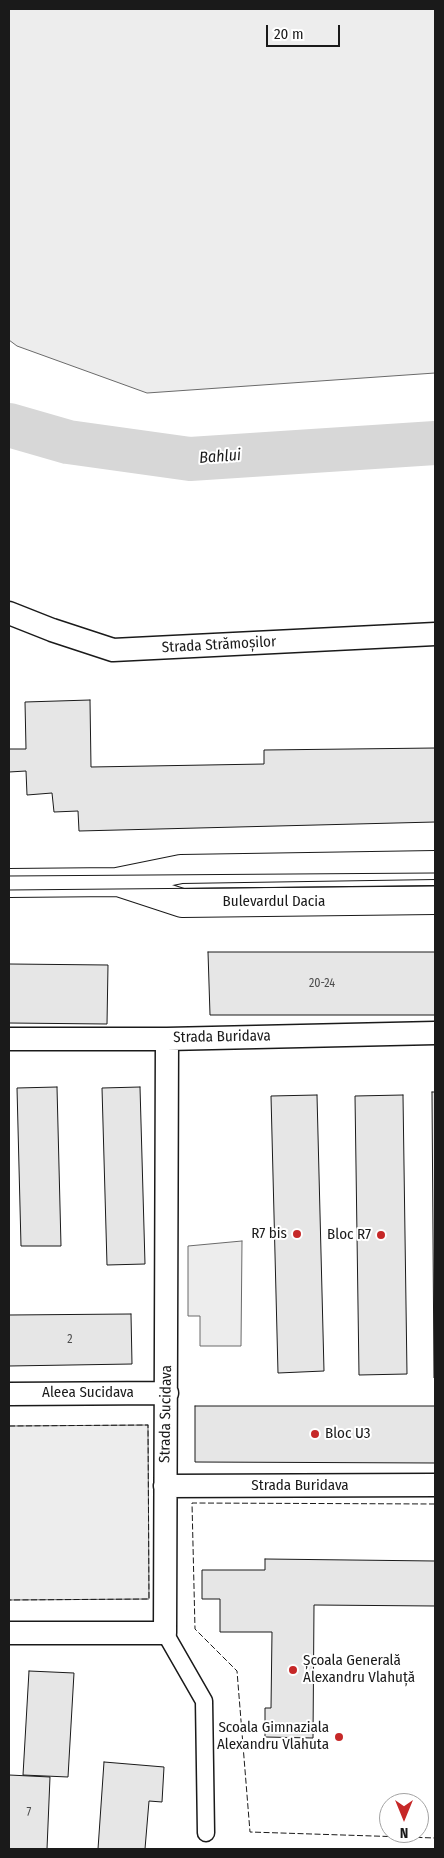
<!DOCTYPE html>
<html>
<head>
<meta charset="utf-8">
<style>
  body { margin:0 }
  #map { position:relative; width:444px; height:1858px; overflow:hidden; background:#fff; font-family:"Fira Sans Condensed",sans-serif }
  canvas { display:block }
  .frame { position:absolute; inset:0; border:10px solid #1a1a1a; pointer-events:none }
  .north { position:absolute; left:379px; top:1793px; width:50px; height:50px; box-sizing:border-box; background:#fff; border:1px solid #a3a3a3; border-radius:50%; rotate:180deg; font-size:14px; font-weight:700; line-height:20px; text-align:center; color:#1a1a1a }
  .north::after { content:''; display:block; margin:auto; width:18px; height:22px; background:#c62828; clip-path:polygon(50% 0,100% 100%,50% 72%,0 100%) }
  .scale { position:absolute; left:266px; top:25px; width:74px; height:22px; box-sizing:border-box; border:2px solid #1a1a1a; border-top:0; padding-left:6px; font-size:15px; line-height:18px; white-space:nowrap; color:#1a1a1a; -webkit-text-stroke:4px #fff; paint-order:stroke }
</style>
</head>
<body>
<div id="map">
<canvas width="444" height="1858"></canvas>
<div class="frame"></div>
<div class="north">N</div>
<div class="scale">20 m</div>
</div>
<script>
const ctx = document.querySelector('canvas').getContext('2d');
ctx.lineJoin = 'round';
function fillPath(path, color) { ctx.fillStyle = color; ctx.fill(path, 'evenodd'); }
const poly = rows => new Path2D(rows.map(r => 'M' + r).join(''));
function stroke(path, color, width, dash) { ctx.strokeStyle = color; ctx.lineWidth = width; ctx.lineCap = dash ? 'butt' : 'round'; ctx.setLineDash(dash || []); ctx.stroke(path); }
function drawText(font, color, halo, rows, align = 'center') {
  ctx.font = font + ' "Fira Sans Condensed",sans-serif'; ctx.lineWidth = 4; ctx.setLineDash([]); ctx.textBaseline = 'middle'; ctx.strokeStyle = halo; ctx.fillStyle = color; for (const [text, x, y, turn = 0] of rows) {
    ctx.save(); ctx.translate(x, y); ctx.rotate((+turn || 0) * Math.PI / 180); ctx.textAlign = isNaN(turn) ? turn : align; if (halo) ctx.strokeText(text, 0, 0); ctx.fillText(text, 0, 0); ctx.restore();
  }
}
const green = poly([
  [9,9,435,9,435,373,147,393,17,346,9,340,9,9],
  [242,1241,241,1346,200,1346,200,1316,188,1316,188,1246,242,1241],
  [148,1425,149,1599,9,1600,9,1426,148,1425]
]);
fillPath(green, '#ededed');
stroke(green, '#6a6a6a', 1);
stroke(poly([
  [9,425,68,442,190,459,435,443]
]), '#d7d7d7', 44);
const building = poly([
  [90,700,91,767,264,764,264,750,435,748,435,822,79,831,78,811,54,812,52,793,27,795,26,771,9,772,9,749,26,749,25,702,90,700],
  [208,952,435,952,435,1015,210,1015,208,952],
  [9,964,108,965,107,1024,9,1023,9,964],
  [57,1087,61,1246,21,1246,17,1088,57,1087],
  [140,1087,145,1264,107,1265,102,1088,140,1087],
  [432,1092,435,1092,435,1378,434,1378,432,1092],
  [317,1095,324,1371,278,1373,271,1096,317,1095],
  [403,1095,407,1374,359,1375,355,1096,403,1095],
  [131,1314,132,1364,9,1366,9,1315,131,1314],
  [195,1406,435,1406,435,1463,195,1462,195,1406],
  [265,1559,435,1561,435,1606,314,1605,313,1738,265,1737,265,1708,271,1708,272,1632,220,1632,220,1599,202,1599,202,1570,265,1570,265,1559],
  [29,1671,74,1673,68,1777,23,1775,29,1671],
  [104,1762,164,1767,162,1802,149,1801,145,1849,98,1849,104,1762],
  [9,1775,50,1777,47,1849,9,1849,9,1775]
]);
fillPath(building, '#e6e6e6');
stroke(building, '#1a1a1a', 1);
const pedestrian = poly([
  [165,1633,204,1701,206,1833]
]);
const minor = poly([
  [9,613,52,630,113,650,435,634],
  [9,1039,167,1039,435,1033],
  [9,1394,167,1393],
  [165,1486,435,1485],
  [9,1633,165,1633,167,1039]
]);
const tertiary = poly([
  [9,883,117,882,181,869,435,865],
  [121,883,182,903,435,900]
]);
stroke(pedestrian, '#1a1a1a', 19);
stroke(minor, '#1a1a1a', 25);
stroke(tertiary, '#1a1a1a', 30);
stroke(pedestrian, '#fff', 16);
stroke(minor, '#fff', 22);
stroke(tertiary, '#fff', 28);
stroke(poly([
  [9,876,435,873],
  [9,890,435,886]
]), '#1a1a1a', 1);
stroke(poly([
  [9,1426,148,1425,149,1599,9,1600],
  [435,1504,192,1503,195,1629,237,1671,250,1832,435,1838]
]), '#1a1a1a', 1, [6, 2.5]);
for (const [x, y, r, color] of [
  [297,1234,5,"#c62828"],
  [381,1235,5,"#c62828"],
  [315,1434,5,"#c62828"],
  [293,1670,5,"#c62828"],
  [339,1737,5,"#c62828"]
]) { const dot = new Path2D(); dot.arc(x, y, r, 0, 2 * Math.PI); ctx.fillStyle = color; ctx.fill(dot); stroke(dot, '#fff', 2); }
drawText('12px', '#4d4d4d', null, [
  ["20-24",322,984],
  ["2",70,1340],
  ["7",29,1813]
]);
drawText('15px', '#1a1a1a', '#fff', [
  ["Strada Strămoșilor",219,645,-3],
  ["Bulevardul Dacia",274,902],
  ["Strada Buridava",222,1037,-1],
  ["Aleea Sucidava",88,1393],
  ["Strada Sucidava",166,1414,-89],
  ["Strada Buridava",300,1486]
]);
drawText('15px', '#1a1a1a', '#fff', [
  ["R7 bis",287,1234],
  ["Bloc R7",371,1235],
  ["Bloc U3",325,1434,"left"],
  ["Școala Generală",303,1661,"left"],
  ["Alexandru Vlahuță",303,1678,"left"],
  ["Scoala Gimnaziala",329,1728],
  ["Alexandru Vlahuta",329,1745]
], 'right');
drawText('italic 16px', '#1a1a1a', '#fff', [
  ["Bahlui",220,457,-4]
]);
</script>
</body>
</html>
